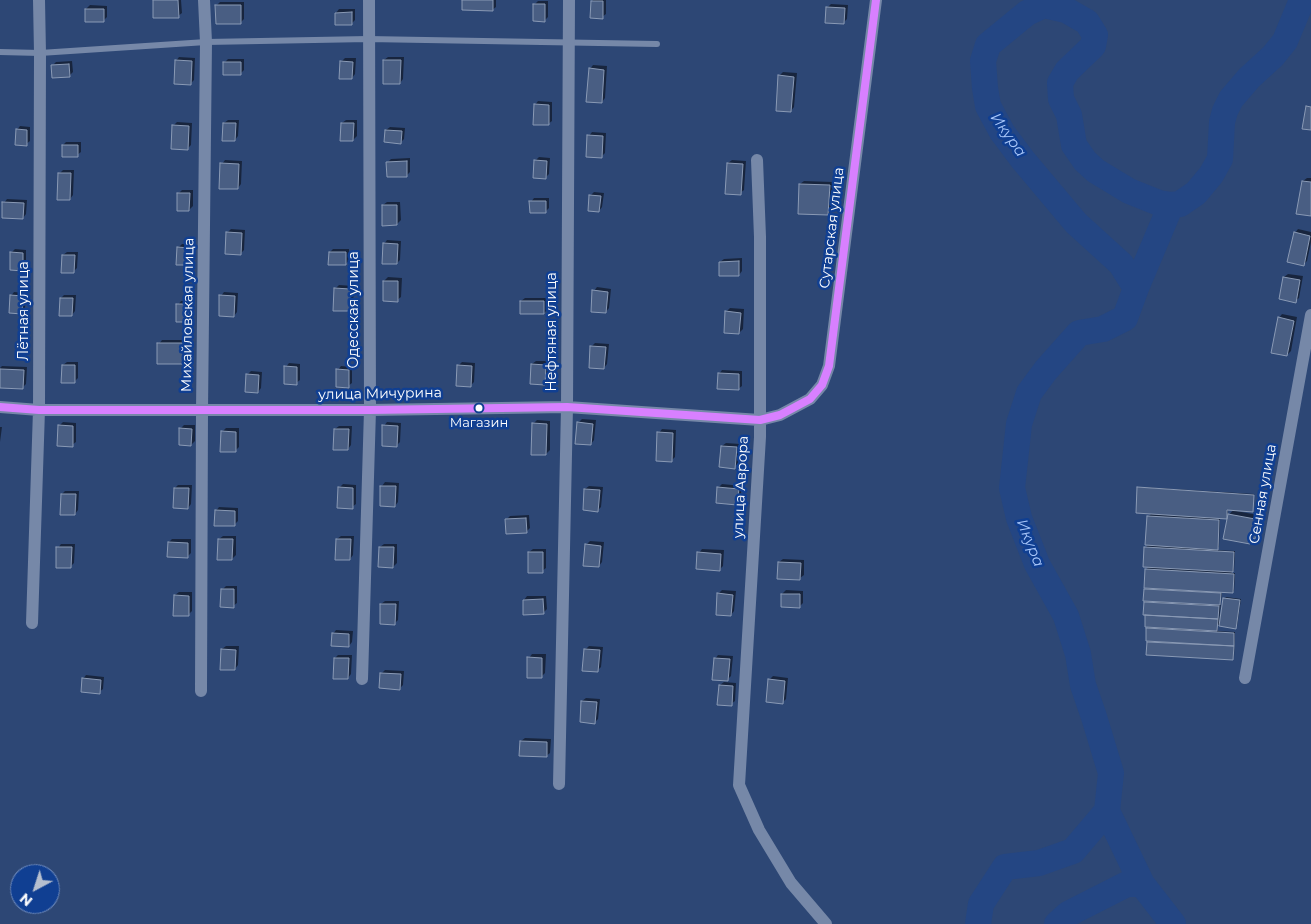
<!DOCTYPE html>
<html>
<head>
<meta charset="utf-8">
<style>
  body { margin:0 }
  #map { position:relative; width:1311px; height:924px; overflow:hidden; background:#2d4775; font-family:Montserrat,sans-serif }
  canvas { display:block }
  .north { position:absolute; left:10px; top:864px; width:50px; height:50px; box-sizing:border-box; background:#103f92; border:1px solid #708cbe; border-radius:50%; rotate:220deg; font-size:14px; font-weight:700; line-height:20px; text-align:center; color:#fff }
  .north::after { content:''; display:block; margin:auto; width:18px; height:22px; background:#b6bfcf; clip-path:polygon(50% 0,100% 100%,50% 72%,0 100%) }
</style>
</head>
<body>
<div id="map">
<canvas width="1311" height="924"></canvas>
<div class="north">N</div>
</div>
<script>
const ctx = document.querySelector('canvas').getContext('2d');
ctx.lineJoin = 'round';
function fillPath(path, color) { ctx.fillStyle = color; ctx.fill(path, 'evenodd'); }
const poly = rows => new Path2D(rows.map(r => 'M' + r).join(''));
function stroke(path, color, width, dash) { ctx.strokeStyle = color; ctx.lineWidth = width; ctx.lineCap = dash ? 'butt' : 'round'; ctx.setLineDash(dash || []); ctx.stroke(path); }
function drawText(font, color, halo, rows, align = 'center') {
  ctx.font = font + ' Montserrat,sans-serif'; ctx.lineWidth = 5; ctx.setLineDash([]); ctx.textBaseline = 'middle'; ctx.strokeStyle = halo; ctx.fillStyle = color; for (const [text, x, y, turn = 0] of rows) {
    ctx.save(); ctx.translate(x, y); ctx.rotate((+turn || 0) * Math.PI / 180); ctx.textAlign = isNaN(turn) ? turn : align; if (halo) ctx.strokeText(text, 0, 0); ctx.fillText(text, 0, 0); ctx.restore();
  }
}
fillPath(poly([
  [154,0,181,0,182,13,178,16],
  [463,0,496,0,496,7,492,10],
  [593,0,606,0,606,14,602,17,592,2],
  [538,1,548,1,548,17,545,20,534,5],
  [220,2,244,2,244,19,241,22,216,6],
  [831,4,848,5,847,19,844,22,827,8],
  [90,5,107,6,107,17,103,21,86,9],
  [339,9,355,9,355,20,352,23,336,13],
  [179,57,195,58,194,80,191,83,176,61],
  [388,57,404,57,403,79,400,83,384,60],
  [345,58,356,58,355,74,352,78,341,62],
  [228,59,244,59,244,70,240,74,225,62],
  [72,61,73,72,69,76,52,66,56,62],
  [593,65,607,66,605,98,602,102,590,69],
  [783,72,797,73,794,107,791,111,779,76],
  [538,101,552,102,552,121,548,124,535,105],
  [228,120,239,120,238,136,235,140,224,123],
  [346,120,357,120,357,136,353,140,342,123],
  [177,122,192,123,191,145,188,148,173,126],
  [20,126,30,127,30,141,26,144,17,130],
  [390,127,405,128,404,139,401,142,386,130],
  [592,132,606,133,605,153,601,157,589,136],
  [66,142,81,142,81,152,77,155,63,145],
  [539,157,550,158,549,174,545,178,535,161],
  [410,158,410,172,407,175,387,163,391,159],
  [225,160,242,161,241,184,238,188,222,164],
  [732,160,746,161,744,190,740,193,728,163],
  [63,170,74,170,73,195,70,199,59,174],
  [1307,178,1311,178,1311,215,1298,213,1303,181],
  [804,181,833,182,832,210,828,214,800,184],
  [182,190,193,190,193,206,189,210,178,194],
  [594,192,604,193,602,207,599,211,590,196],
  [534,198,549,198,549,208,546,211,531,202],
  [7,199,27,200,26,214,23,218,4,203],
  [387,202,400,202,401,220,397,224,383,205],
  [231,229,245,230,244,250,241,253,227,233],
  [1298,229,1311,232,1311,242,1307,261,1303,265,1295,233],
  [387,240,401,241,400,260,397,263,384,244],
  [182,244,193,244,192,260,189,264,178,248],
  [15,249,26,250,26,266,22,269,11,253],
  [333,249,349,249,349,261,345,264,330,252],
  [67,252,78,252,77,268,73,272,63,255],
  [742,258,742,271,739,275,720,262,724,259],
  [1288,274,1303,276,1299,298,1295,301,1284,277],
  [388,277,402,278,401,297,397,300,384,281],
  [339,285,354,286,353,306,349,310,335,289],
  [597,287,611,289,609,308,606,312,594,291],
  [14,292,26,293,25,309,21,312,11,296],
  [224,292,238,293,237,312,234,316,221,296],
  [64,295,76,295,75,311,72,315,61,298],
  [525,298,548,298,548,309,544,313,521,301],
  [181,301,193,301,192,317,188,321,178,305],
  [730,308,744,309,743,329,739,333,726,312],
  [1282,314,1297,317,1291,351,1287,355,1279,318],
  [162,340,189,340,189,359,185,363,159,344],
  [595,343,609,344,607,364,604,368,591,347],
  [536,361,549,361,548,381,544,384,532,364],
  [67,362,78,362,78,378,74,382,63,365],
  [462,362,475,363,474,382,471,385,458,366],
  [289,363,300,364,300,380,296,383,286,367],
  [2,366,27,367,26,384,22,388,0,387,0,368],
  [341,366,352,367,352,383,348,386,338,370],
  [722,370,742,371,742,386,738,389,719,374],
  [251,371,262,372,261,388,258,392,247,375],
  [582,419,596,420,594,440,591,444,578,423],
  [537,420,550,421,550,450,546,454,533,424],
  [63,422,76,423,76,442,72,445,59,426],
  [387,422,401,423,400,442,396,446,384,426],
  [184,425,195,425,195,441,191,445,181,428],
  [339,426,352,426,351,445,348,449,335,429],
  [0,427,2,427,0,442],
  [226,428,239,428,239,447,235,451,222,432],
  [662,429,676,430,675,457,671,461,659,433],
  [726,443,740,444,738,464,734,467,722,446],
  [385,482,399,483,398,502,395,506,382,486],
  [343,484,356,485,356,504,352,507,339,488],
  [722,484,742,486,740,500,737,504,718,488],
  [178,485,192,485,191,504,188,508,175,488],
  [589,486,603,487,601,507,598,510,585,489],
  [1140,487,1254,494,1253,509,1252,511,1236,510,1236,511,1258,515,1256,524,1260,525,1258,534,1253,537,1249,543,1229,515,1226,518,1220,517,1219,547,1215,550,1235,551,1234,570,1231,573,1235,573,1234,591,1232,592,1222,591,1219,622,1221,622,1225,598,1226,597,1241,599,1237,626,1235,627,1218,625,1218,631,1235,632,1234,657,1233,658,1148,654,1148,626,1146,614,1144,614,1145,590,1148,587,1146,570,1149,566,1145,548,1149,544,1148,517,1152,513,1138,488],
  [1228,509,1234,509,1228,516],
  [65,491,79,491,78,510,75,514,62,494],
  [219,507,238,508,238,521,234,525,216,511],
  [529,515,530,528,526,532,507,519,510,516],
  [223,536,236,536,236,555,232,559,219,539],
  [341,536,354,536,353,555,350,559,337,539],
  [172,539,191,539,191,553,187,557,169,542],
  [590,541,604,542,602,562,599,566,586,545],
  [61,544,75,544,74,563,70,567,58,548],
  [384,544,397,544,397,563,393,567,380,547],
  [533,549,546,549,546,568,542,571,529,552],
  [702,549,724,550,723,566,719,570,699,553],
  [783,559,804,560,804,575,800,578,779,562],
  [226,586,237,586,237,603,233,606,222,590],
  [722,590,736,591,734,611,731,615,718,594],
  [786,590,803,591,803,603,799,607,782,594],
  [179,592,192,592,192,611,188,615,175,595],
  [527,596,546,596,547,609,543,613,524,600],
  [385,601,399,601,398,620,394,624,381,604],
  [336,630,353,631,352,642,349,646,333,634],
  [226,646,239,646,238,665,235,669,222,649],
  [589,646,603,647,601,667,597,671,585,650],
  [532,654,546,654,545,673,541,677,529,658],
  [338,655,352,655,351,674,348,678,335,658],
  [718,655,733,656,731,676,727,680,715,659],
  [385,670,404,671,403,685,400,688,381,674],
  [86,675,104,677,103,689,99,692,83,679],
  [773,676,788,678,786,699,782,703,769,680],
  [724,682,736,683,735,701,731,704,720,685],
  [586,698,600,699,598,719,595,722,582,701],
  [525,738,551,739,550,753,546,756,521,741]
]), '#0007');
stroke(poly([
  [1136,288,1171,205],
  [978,924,981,904,1005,867,1039,863,1073,851,1107,811],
  [1057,924,1068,914,1127,884,1142,884],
  [1173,924,1142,884,1107,811,1111,773,1094,717,1083,685,1078,654,1066,616,1037,564,1019,518,1012,488,1019,424,1029,393,1046,370,1079,333,1103,329,1125,318,1136,288,1121,264,1076,223,1023,160,1002,132,988,106,985,88,983,61,988,45,1027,13,1044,5,1066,10,1087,22,1095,35,1093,46,1067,71,1060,83,1061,99,1069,115,1074,145,1085,161,1096,171,1129,191,1159,203,1171,205,1180,204,1196,193,1211,175,1220,159,1222,122,1225,111,1231,99,1249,78,1273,56,1285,41,1302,0]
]), '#244683', 26);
const building = poly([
  [153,0,178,0,179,18,153,18,153,0],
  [462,0,493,0,493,11,462,10,462,0],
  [591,1,603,1,603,19,590,18,591,1],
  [533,4,545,4,545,22,533,21,533,4],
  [215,5,241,5,241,24,216,24,215,5],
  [826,7,845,8,844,24,825,23,826,7],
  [85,9,104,9,104,22,85,22,85,9],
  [352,12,352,25,335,25,335,13,352,12],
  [175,60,192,61,191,85,174,84,175,60],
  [383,60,401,60,400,84,383,84,383,60],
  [340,61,353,62,352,79,339,79,340,61],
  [223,62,241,62,241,75,223,75,223,62],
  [69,64,70,77,52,78,51,65,69,64],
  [589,68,604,70,602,103,586,102,589,68],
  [778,75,794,77,791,112,776,111,778,75],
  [534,104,549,105,549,125,533,125,534,104],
  [1306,106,1311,107,1311,130,1302,129,1306,106],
  [223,123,236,123,235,141,222,141,223,123],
  [341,123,354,123,353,141,340,141,341,123],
  [172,125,189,126,188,150,171,149,172,125],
  [16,129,27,130,27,146,15,145,16,129],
  [385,130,402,131,401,144,384,142,385,130],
  [587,135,603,136,602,158,586,157,587,135],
  [62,145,78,145,78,157,62,157,62,145],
  [534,160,547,161,546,179,533,178,534,160],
  [407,161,407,177,387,177,386,162,407,161],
  [220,163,239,164,238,189,219,189,220,163],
  [727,163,743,164,741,195,725,194,727,163],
  [58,173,71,173,70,200,57,200,58,173],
  [1302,181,1311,182,1311,216,1296,214,1302,181],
  [799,184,830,185,828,215,798,214,799,184],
  [177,193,190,193,189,211,177,211,177,193],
  [589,195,601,196,599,212,588,211,589,195],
  [529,201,546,201,546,213,530,213,529,201],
  [2,202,24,203,23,219,2,218,2,202],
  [382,205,397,205,397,225,382,226,382,205],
  [226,232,242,233,241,255,225,254,226,232],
  [1294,232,1310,236,1304,266,1287,262,1294,232],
  [383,243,398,244,397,264,382,264,383,243],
  [177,247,190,248,189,265,176,265,177,247],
  [10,252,23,253,23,271,10,270,10,252],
  [329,252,346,252,346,265,328,265,329,252],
  [62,255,75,255,74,273,61,273,62,255],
  [739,261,739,276,719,276,719,262,739,261],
  [1283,277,1300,280,1296,303,1279,299,1283,277],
  [383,281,398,281,398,302,383,301,383,281],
  [334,288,350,289,350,311,333,311,334,288],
  [592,290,608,292,606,313,591,312,592,290],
  [10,295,23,296,22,314,9,313,10,295],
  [219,295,235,296,234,317,219,316,219,295],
  [60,298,73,298,72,316,59,316,60,298],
  [520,301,544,301,544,314,520,314,520,301],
  [176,304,189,304,189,322,176,322,176,304],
  [725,311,741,313,739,334,724,333,725,311],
  [1278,317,1294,321,1287,356,1271,353,1278,317],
  [157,343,186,343,185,364,157,364,157,343],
  [590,346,606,347,604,369,589,368,590,346],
  [531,364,546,365,545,385,530,384,531,364],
  [62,365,75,365,75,383,61,383,62,365],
  [457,365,472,366,471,387,456,386,457,365],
  [284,366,297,367,297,385,284,384,284,366],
  [0,369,24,370,23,389,0,388,0,369],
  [336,369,349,370,349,388,336,387,336,369],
  [718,373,739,374,739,390,717,389,718,373],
  [246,374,259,375,258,393,245,392,246,374],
  [577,422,593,424,591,445,575,444,577,422],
  [532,423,547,424,546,455,531,455,532,423],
  [58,425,73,426,73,447,57,446,58,425],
  [382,425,398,426,397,447,382,446,382,425],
  [179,428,192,429,191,446,179,445,179,428],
  [334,429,349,429,348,450,333,450,334,429],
  [221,431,236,432,236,452,220,452,221,431],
  [657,432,673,433,672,462,656,461,657,432],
  [721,446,737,447,735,469,719,467,721,446],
  [380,486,396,486,395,507,380,506,380,486],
  [338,487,353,488,353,509,337,508,338,487],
  [717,487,739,489,737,505,716,503,717,487],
  [1137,487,1254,495,1253,512,1227,510,1227,519,1136,513,1137,487],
  [174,488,189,488,188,509,173,508,174,488],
  [584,489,600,490,598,512,583,510,584,489],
  [61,494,76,494,75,515,60,515,61,494],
  [215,510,235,511,235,526,214,526,215,510],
  [1228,514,1255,519,1253,528,1257,528,1255,539,1251,538,1250,544,1223,539,1228,514],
  [1147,516,1219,520,1218,550,1145,545,1147,516],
  [526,518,527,533,506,534,505,519,526,518],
  [218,539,233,539,232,560,217,560,218,539],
  [336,539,351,539,350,560,335,560,336,539],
  [168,542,188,543,188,558,167,557,168,542],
  [585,544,601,546,599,567,583,566,585,544],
  [56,547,72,547,71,568,56,568,56,547],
  [379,547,394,547,393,568,378,567,379,547],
  [1144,547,1234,552,1233,572,1143,567,1144,547],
  [528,552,543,552,543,573,528,573,528,552],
  [697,552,721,554,720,571,696,569,697,552],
  [778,562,801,563,800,580,777,579,778,562],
  [1145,569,1234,574,1233,593,1144,588,1145,569],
  [221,589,234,589,234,608,220,607,221,589],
  [1144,589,1221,593,1220,605,1143,601,1144,589],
  [717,593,733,595,731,616,716,615,717,593],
  [781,594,800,594,800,608,781,607,781,594],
  [174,595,189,596,189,616,173,616,174,595],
  [1223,598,1240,600,1236,629,1219,626,1223,598],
  [543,599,544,614,523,615,523,600,543,599],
  [1144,602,1219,606,1218,619,1143,615,1144,602],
  [380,604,396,604,395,625,380,624,380,604],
  [1145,615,1218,619,1217,631,1145,627,1145,615],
  [1146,628,1234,633,1234,646,1146,641,1146,628],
  [332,633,349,634,349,647,331,646,332,633],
  [1147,642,1234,646,1233,660,1146,655,1147,642],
  [221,649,236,650,235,670,220,670,221,649],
  [584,649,600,650,598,672,582,671,584,649],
  [527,657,542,658,542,678,527,678,527,657],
  [334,658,349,658,348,679,333,679,334,658],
  [714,658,730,659,728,681,712,680,714,658],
  [380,673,401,674,400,690,379,688,380,673],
  [82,678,101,680,100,694,81,692,82,678],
  [768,679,785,681,783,704,766,702,768,679],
  [719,685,733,686,732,706,717,705,719,685],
  [581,701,597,702,595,724,580,722,581,701],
  [520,741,547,742,547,757,519,756,520,741]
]);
fillPath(building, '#495e83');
stroke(building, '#8a9ab5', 1);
stroke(poly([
  [0,52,40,53,206,42,368,39,657,44]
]), '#7688a8', 6);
stroke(poly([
  [757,160,760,237,760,437,739,785,759,830,791,883,826,924],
  [0,407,39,410,370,410,567,407,760,420,780,415,810,399,822,385,829,366,876,0],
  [32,623,39,410,40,53,39,0],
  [1245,678,1311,315],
  [362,679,370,410,369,0],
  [201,691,202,410,206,42,204,0],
  [559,784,567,407,569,0]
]), '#7688a8', 12);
stroke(poly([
  [0,407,39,410,370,410,567,407,760,420,780,415,810,399,822,385,829,366,876,0]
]), '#d880ff', 8);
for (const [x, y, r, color] of [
  [479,408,4.5,"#fff"]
]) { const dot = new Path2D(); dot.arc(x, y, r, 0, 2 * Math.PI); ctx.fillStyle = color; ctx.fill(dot); stroke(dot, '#103f92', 2); }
drawText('13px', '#fff', '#103f92', [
  ["Магазин",479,423]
]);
drawText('14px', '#fff', '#103f92', [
  ["Сутарская улица",832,228,-83],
  ["Одесская улица",354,310,-90],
  ["Лётная улица",24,311,-90],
  ["Михайловская улица",188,315,-89],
  ["Нефтяная улица",552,332,-90],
  ["улица Мичурина",380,394,-1],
  ["улица Аврора",741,487,-87],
  ["Сенная улица",1263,494,-80]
]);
drawText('italic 15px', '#a9c7fa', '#103f92', [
  ["Икура",1008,135,55],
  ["Икура",1030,543,68]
]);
</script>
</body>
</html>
